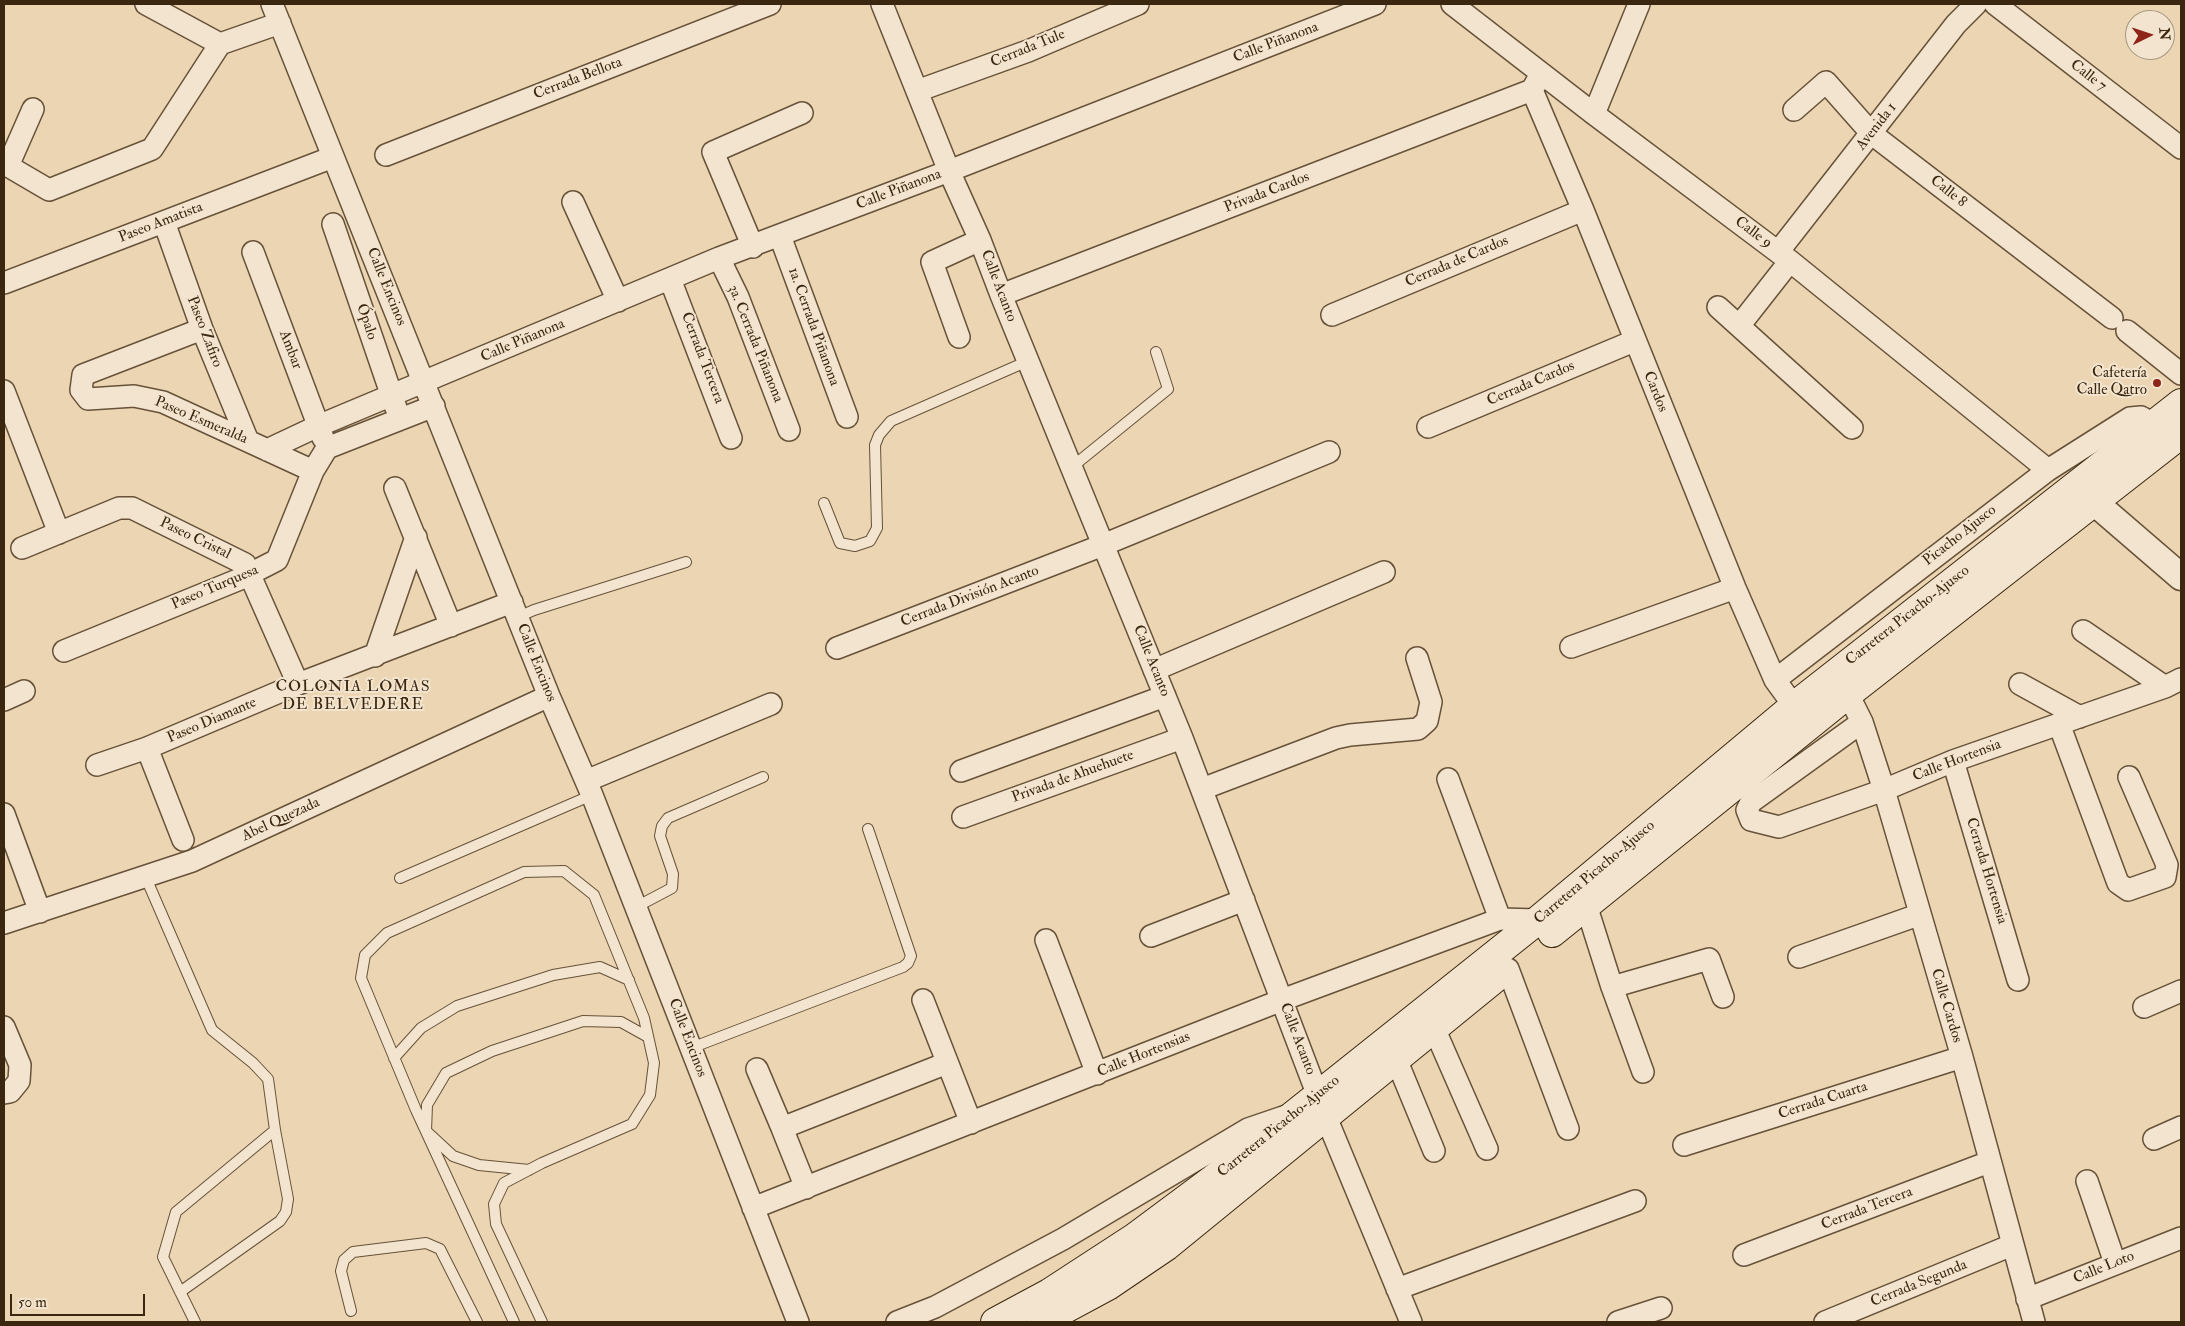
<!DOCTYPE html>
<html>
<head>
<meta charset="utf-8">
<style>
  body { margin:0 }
  #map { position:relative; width:2185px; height:1326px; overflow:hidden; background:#ebd5b3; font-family:"IM FELL Double Pica",serif }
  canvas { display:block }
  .frame { position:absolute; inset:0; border:5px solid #3b2710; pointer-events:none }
  .north { position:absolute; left:2125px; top:10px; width:50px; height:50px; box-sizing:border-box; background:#f2e4ce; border:1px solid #a99882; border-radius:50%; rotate:86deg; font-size:14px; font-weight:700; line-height:20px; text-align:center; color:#3b2710 }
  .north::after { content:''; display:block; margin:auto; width:18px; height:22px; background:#8f2418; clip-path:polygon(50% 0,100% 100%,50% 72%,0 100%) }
  .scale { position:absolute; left:10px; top:1294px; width:135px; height:22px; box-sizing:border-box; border:2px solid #3b2710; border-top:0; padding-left:6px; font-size:15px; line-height:18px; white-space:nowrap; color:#3b2710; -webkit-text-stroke:4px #f2e4ce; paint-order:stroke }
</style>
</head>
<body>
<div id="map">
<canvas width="2185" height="1326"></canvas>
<div class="frame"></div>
<div class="north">N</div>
<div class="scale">50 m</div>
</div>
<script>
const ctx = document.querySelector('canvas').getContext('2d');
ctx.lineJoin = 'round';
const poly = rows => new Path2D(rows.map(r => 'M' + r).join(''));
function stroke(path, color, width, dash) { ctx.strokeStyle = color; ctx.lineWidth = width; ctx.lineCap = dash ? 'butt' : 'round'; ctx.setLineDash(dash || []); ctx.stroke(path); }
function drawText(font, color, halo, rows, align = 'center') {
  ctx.font = font + ' "IM FELL Double Pica",serif'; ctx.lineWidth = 4; ctx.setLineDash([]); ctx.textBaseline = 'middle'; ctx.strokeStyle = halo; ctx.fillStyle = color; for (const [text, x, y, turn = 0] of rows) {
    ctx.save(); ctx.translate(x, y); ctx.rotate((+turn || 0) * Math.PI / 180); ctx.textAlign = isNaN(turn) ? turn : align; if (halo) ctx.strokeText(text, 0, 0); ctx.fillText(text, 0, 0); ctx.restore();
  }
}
const service = poly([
  [1072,467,1168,389,1156,352],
  [824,503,840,543,855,546,870,541,877,528,875,445,879,435,891,421,1028,361],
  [518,617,534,610,686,562],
  [146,878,212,1030,253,1063,268,1079,275,1130,176,1212,163,1257,195,1322],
  [400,878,592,795],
  [636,907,672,888,673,874,660,836,662,826,668,818,763,777],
  [691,1048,903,967,908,963,911,956,868,829],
  [394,1058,421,1028,457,1006,553,975,600,967,629,980],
  [529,1170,479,1165,453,1156,426,1131,427,1105,446,1073,492,1051,583,1021,621,1022,648,1037],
  [180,1292,280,1221,286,1212,288,1199,275,1130],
  [351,1311,341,1271,344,1260,353,1252,426,1243,440,1249,477,1322],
  [514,1322,416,1110,361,978,365,955,387,933,524,872,564,871,594,895,644,1018,654,1063,650,1095,632,1124,542,1163,504,1183,494,1204,496,1224,542,1322]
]);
const minor = poly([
  [146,4,220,44],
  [272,4,549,696,592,795,798,1322],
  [882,4,949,171,980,240,1001,295,1182,738,1326,1117,1411,1322],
  [1452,4,1594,114,1790,261,2048,470],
  [1995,4,2181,148],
  [1541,74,1532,90,1583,210,1735,588,1775,680,1794,706],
  [917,91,1028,51,1138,4],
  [33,109,8,166,49,190,152,149,220,44,280,23],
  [1794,110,1826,82,1872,134,2112,318],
  [1594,114,1639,4],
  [386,155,770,4],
  [573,202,618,301],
  [164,222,202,329,248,441],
  [333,224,396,408],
  [780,236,847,417],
  [753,247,713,152,802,113],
  [253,252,323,438],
  [1778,252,1956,24,1976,4],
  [719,258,738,297,789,430],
  [1790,261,1739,326,1852,428],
  [670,279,731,438],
  [4,283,333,157],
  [1001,295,1532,90],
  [1718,307,1739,326],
  [1332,315,1583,210],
  [202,329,83,375,81,390,88,399,134,396,163,402,313,471],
  [2127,331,2181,374],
  [959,337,932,262,980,240],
  [4,391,59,533],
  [1428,427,1634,341],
  [267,450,318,426,719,258,949,171,1375,4],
  [395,488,451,626],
  [22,548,119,508,132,508,245,564,298,684],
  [2083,631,2165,687],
  [1571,647,1735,588],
  [837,648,1103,545,1329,452],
  [64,651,240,579,277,560,313,471,327,448,434,406],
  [375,656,416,537],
  [1154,670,1384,572],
  [1775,680,2048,470,2130,418,2141,417,2154,424],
  [2020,684,2080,717],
  [1848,694,1862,722,1884,790,1962,1057,2034,1322],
  [4,700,24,691],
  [1862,722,1751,802,1747,810,1751,820,1779,827,1884,790,1953,761,2165,687,2181,679],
  [2059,724,2118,883,2128,890,2165,877,2167,865,2129,777],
  [147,748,183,840],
  [1953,761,2018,980],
  [97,765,147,748,298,684,512,602],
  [961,771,1165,696],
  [1448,779,1500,919],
  [586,781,771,704],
  [1202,789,1336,738,1350,735,1418,729,1427,721,1431,702,1417,658],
  [4,814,40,912],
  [963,817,1182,738],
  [1586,905,1612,987,1643,1072],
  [4,923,192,861,549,696],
  [1151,936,1244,900],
  [1046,940,1097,1074],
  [1799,957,1918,915],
  [1508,969,1568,1129],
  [1612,987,1709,959,1723,997],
  [923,1000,971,1123],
  [2144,1007,2181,991],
  [4,1027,20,1065,19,1081,10,1092,4,1093],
  [1434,1028,1487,1149],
  [1396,1059,1434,1151],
  [757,1069,782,1128],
  [2154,1139,2181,1127],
  [1684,1145,1962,1057],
  [2087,1181,2115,1263],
  [806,1188,782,1128,947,1063],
  [753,1208,1282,1000,1500,919,1538,920],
  [1744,1255,1989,1162],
  [1397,1289,1635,1201],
  [2027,1299,2181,1238],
  [897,1322,935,1307,1063,1239,1248,1129,1286,1116],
  [1618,1322,1661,1308],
  [1825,1322,2012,1245]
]);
const tertiary = poly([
  [2079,486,2094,502,2181,577]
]);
const secondary = poly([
  [1552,933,1848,694,2181,434],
  [995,1322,1049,1293,1135,1237,1213,1179,1538,920,1794,706,2181,403],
  [1041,1322,1108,1286,1167,1246,1503,972]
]);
stroke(service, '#675239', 12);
stroke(minor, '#675239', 24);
stroke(tertiary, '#675239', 29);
stroke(secondary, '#3b2710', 30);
stroke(service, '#f2e4ce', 10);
stroke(minor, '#f2e4ce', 21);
stroke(tertiary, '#f2e4ce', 26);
stroke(secondary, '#f2e4ce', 28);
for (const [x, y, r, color] of [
  [2157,383,5,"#8f2418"]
]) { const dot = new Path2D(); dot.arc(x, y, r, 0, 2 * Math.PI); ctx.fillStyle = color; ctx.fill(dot); stroke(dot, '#f2e4ce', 2); }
drawText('15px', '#3b2710', '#f2e4ce', [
  ["Calle Piñanona",1276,43,-21],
  ["Cerrada Tule",1028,49,-22],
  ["Calle 7",2088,76,38],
  ["Cerrada Bellota",578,79,-21],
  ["Avenida 1",1877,127,-52],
  ["Calle Piñanona",899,190,-21],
  ["Calle 8",1948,192,38],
  ["Privada Cardos",1267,193,-21],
  ["Paseo Amatista",161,223,-21],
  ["Calle 9",1753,233,37],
  ["Cerrada de Cardos",1457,262,-23],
  ["Calle Acanto",998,286,69],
  ["Calle Encinos",386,287,68],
  ["Ópalo",366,322,71],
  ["1a. Cerrada Piñanona",813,327,70],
  ["Paseo Zafiro",204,332,69],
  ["Calle Piñanona",523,341,-23],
  ["3a. Cerrada Piñanona",755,344,68],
  ["Ambar",290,350,69],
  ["Cerrada Tercera",702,358,69],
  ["Cerrada Cardos",1531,384,-23],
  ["Cardos",1655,392,68],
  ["Paseo Esmeralda",201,421,23],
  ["Picacho Ajusco",1960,536,-38],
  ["Paseo Cristal",195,539,26],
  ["Paseo Turquesa",215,588,-23],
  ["Cerrada División Acanto",970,597,-21],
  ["Carretera Picacho-Ajusco",1908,616,-38],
  ["Calle Acanto",1151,661,68],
  ["Calle Encinos",536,663,68],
  ["Paseo Diamante",212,721,-23],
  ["Calle Hortensia",1957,761,-21],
  ["Privada de Ahuehuete",1073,777,-20],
  ["Abel Quezada",281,820,-25],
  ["Cerrada Hortensia",1986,871,73],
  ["Carretera Picacho-Ajusco",1595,873,-40],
  ["Calle Cardos",1946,1006,73],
  ["Calle Encinos",687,1038,69],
  ["Calle Acanto",1297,1039,69],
  ["Calle Hortensias",1144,1055,-22],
  ["Cerrada Cuarta",1823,1101,-18],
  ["Carretera Picacho-Ajusco",1279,1127,-39],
  ["Cerrada Tercera",1867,1209,-21],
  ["Calle Loto",2104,1268,-22],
  ["Cerrada Segunda",1919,1284,-22]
]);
drawText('15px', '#3b2710', '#f2e4ce', [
  ["Cafetería",2147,374],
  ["Calle Qatro",2147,391]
], 'right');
ctx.letterSpacing = '1px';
drawText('16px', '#3b2710', '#f2e4ce', [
  ["COLONIA LOMAS",353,688],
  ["DE BELVEDERE",353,706]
]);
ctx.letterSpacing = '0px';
</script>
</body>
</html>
